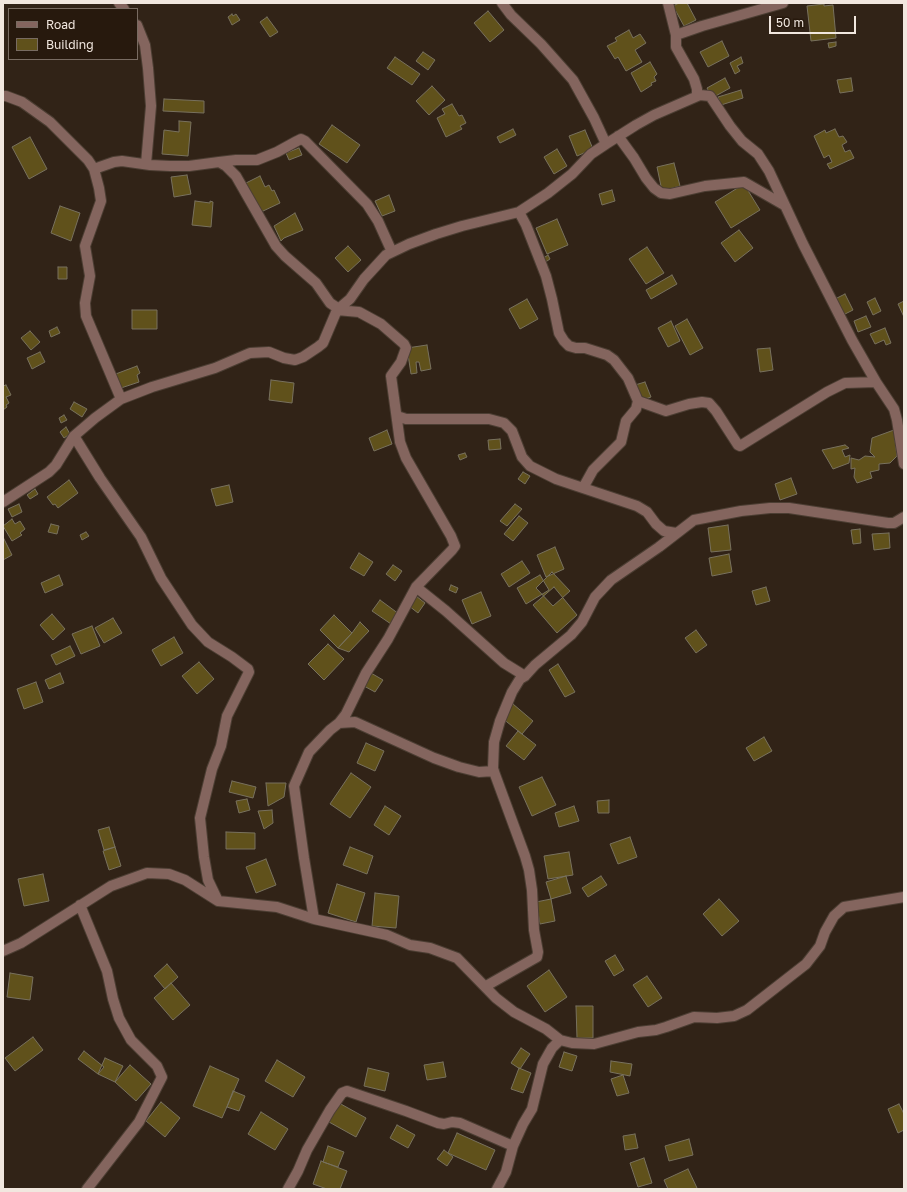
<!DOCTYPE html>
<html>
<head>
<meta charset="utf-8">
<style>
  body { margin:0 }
  #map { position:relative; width:907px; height:1192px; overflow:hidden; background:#312317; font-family:"Golos Text",sans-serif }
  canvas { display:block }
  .frame { position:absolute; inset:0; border:4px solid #f1e7df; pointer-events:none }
  .legend { position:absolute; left:8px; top:8px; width:130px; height:52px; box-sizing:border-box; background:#27190d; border:1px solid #786b61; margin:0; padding:5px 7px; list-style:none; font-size:12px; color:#f1e7df }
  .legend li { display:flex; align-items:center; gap:8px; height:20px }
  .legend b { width:20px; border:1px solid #786b61 }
  .scale { position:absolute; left:769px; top:16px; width:87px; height:18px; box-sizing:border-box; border:2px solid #f1e7df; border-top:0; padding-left:5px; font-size:12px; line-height:14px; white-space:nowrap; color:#f1e7df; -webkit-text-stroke:3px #27190d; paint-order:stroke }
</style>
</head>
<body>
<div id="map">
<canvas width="907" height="1192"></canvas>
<div class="frame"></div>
<ul class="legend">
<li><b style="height:5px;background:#84655e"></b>Road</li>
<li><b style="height:11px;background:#60511b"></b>Building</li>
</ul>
<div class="scale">50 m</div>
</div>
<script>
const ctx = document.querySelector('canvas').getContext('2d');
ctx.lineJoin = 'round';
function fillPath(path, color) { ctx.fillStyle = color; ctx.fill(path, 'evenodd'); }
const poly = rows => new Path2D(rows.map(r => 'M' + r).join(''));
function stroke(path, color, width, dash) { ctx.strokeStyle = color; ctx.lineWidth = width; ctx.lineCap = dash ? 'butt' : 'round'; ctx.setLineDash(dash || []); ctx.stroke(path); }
const building = poly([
  [679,3,687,3,696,20,684,26,673,6,679,3],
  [824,4,824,6,833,5,836,38,811,41,807,6,824,4],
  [488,11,504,30,490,42,474,23,488,11],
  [232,14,233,16,236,14,240,20,232,25,228,17,232,14],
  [267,17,278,32,270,37,260,22,267,17],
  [629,30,633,38,640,34,646,43,635,50,642,62,626,71,618,57,615,59,607,46,617,41,615,38,629,30],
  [722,41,729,56,708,67,700,52,722,41],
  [836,42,836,46,829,48,828,43,836,42],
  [423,52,435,60,428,70,416,61,423,52],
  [395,57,420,74,412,85,387,68,395,57],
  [741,57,743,63,737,66,740,71,735,74,730,63,741,57],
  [650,62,657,74,654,77,656,81,651,83,652,85,641,92,631,73,650,62],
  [725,78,730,88,712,98,707,88,725,78],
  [851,78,853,91,840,93,837,80,851,78],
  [432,86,445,100,429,115,416,101,432,86],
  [741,90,743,98,721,105,718,97,741,90],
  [164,99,204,101,204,113,163,111,164,99],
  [452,104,459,116,462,115,466,123,460,126,462,129,446,137,437,118,445,114,442,109,452,104],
  [179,121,191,122,188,156,162,154,164,130,179,132,179,121],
  [332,125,360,145,347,163,319,144,332,125],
  [513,129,516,135,500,143,497,137,513,129],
  [835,129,839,137,843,136,847,142,842,145,845,152,850,150,854,158,830,169,827,164,832,162,829,155,824,158,814,136,825,130,826,133,835,129],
  [585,130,593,149,577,156,569,136,585,130],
  [30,137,47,169,29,179,12,147,30,137],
  [299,148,302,155,289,160,286,153,299,148],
  [557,149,567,166,554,174,544,157,557,149],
  [674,163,680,186,662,191,657,167,674,163],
  [187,175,191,194,174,197,171,177,187,175],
  [260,176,265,187,269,185,272,191,274,190,280,203,261,212,246,183,260,176],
  [744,184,760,210,731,228,715,202,744,184],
  [612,190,615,201,602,205,599,194,612,190],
  [389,195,395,211,382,216,375,201,389,195],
  [195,201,210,203,210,201,213,202,211,227,192,225,195,201],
  [60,206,80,213,71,241,51,233,60,206],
  [295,213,303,230,284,238,281,241,274,226,295,213],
  [557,219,568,245,547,254,536,228,557,219],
  [739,230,753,248,735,262,721,243,739,230],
  [348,246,361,260,348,272,335,258,348,246],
  [647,247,664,273,646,284,629,259,647,247],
  [548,255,550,259,544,263,542,259,548,255],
  [58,267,67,267,67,279,58,279,58,267],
  [672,275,677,284,651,299,646,290,672,275],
  [845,294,853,310,843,315,835,299,845,294],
  [875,298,881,311,873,315,867,302,875,298],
  [527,299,538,319,520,329,509,309,527,299],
  [904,301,904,317,898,304,904,301],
  [132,310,157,310,157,329,132,329,132,310],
  [866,316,871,327,858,332,854,321,866,316],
  [687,319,703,348,690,355,675,326,687,319],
  [671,321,680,341,668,347,658,328,671,321],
  [57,327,60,333,51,337,49,331,57,327],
  [885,328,891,343,886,345,884,340,875,344,870,334,885,328],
  [30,331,40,342,31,350,21,338,30,331],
  [427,345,431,369,421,371,419,362,416,362,417,373,411,374,407,348,427,345],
  [770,348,773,370,760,372,757,349,770,348],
  [40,352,45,362,32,369,27,358,40,352],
  [137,366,140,373,137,375,139,382,118,389,113,375,137,366],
  [271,380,294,383,292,403,269,400,271,380],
  [645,382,651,397,640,401,635,385,645,382],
  [6,385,11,395,6,397,9,403,6,405,7,407,3,410,3,386,6,385],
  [74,402,87,409,82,417,70,409,74,402],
  [64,415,67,420,61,423,59,418,64,415],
  [66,427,70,434,64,438,60,432,66,427],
  [387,430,392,444,374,451,369,438,387,430],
  [894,430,897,439,895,440,897,456,890,463,879,464,879,470,870,472,872,478,857,483,854,477,855,468,851,469,851,458,859,460,865,456,875,457,870,452,872,438,894,430],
  [500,439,501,449,489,450,488,440,500,439],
  [845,445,849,448,842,450,845,457,850,455,849,463,833,469,822,450,845,445],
  [465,453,467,457,460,460,458,455,465,453],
  [523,472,530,476,525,484,518,479,523,472],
  [791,478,797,494,780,500,775,484,791,478],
  [69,480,78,493,58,508,55,504,53,505,47,497,69,480],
  [229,485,233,502,216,506,211,489,229,485],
  [35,489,38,494,30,499,27,495,35,489],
  [19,504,22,512,12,517,8,509,19,504],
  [515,504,522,509,507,526,500,521,515,504],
  [519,516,528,523,513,541,504,534,519,516],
  [12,519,15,524,20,521,25,529,20,533,22,535,12,541,3,526,12,519],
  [51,524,59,526,57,534,48,532,51,524],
  [728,525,731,550,711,552,708,528,728,525],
  [860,529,861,543,853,544,851,530,860,529],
  [86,532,89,536,82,540,80,535,86,532],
  [889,533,890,548,874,550,872,534,889,533],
  [3,537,12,555,3,560,3,537],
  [555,547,564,569,546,577,537,555,555,547],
  [359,553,373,562,364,576,350,568,359,553],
  [729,554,732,572,712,576,709,558,729,554],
  [522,561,530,573,509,587,501,574,522,561],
  [393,565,402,571,395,581,386,574,393,565],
  [552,572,570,591,553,606,536,588,552,572],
  [59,575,63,585,45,593,41,583,59,575],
  [540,575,549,590,526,604,517,588,540,575],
  [451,585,458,588,456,593,449,590,451,585],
  [554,587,577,615,557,633,533,605,554,587],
  [766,587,770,601,756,605,752,591,766,587],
  [481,592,491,616,472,624,462,600,481,592],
  [416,596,425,603,418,613,409,606,416,596],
  [380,600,399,614,391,624,372,611,380,600],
  [52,614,65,629,53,640,40,625,52,614],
  [334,615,352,633,338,648,320,630,334,615],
  [113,618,122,633,104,643,95,628,113,618],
  [360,622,369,631,349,652,338,648,352,633,360,622],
  [92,626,100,646,81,654,72,634,92,626],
  [696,630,707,645,696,653,685,638,696,630],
  [174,637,183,653,161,666,152,650,174,637],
  [328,644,344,659,324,680,308,664,328,644],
  [70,646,75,656,56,665,51,655,70,646],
  [199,662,214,679,197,694,182,676,199,662],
  [558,664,575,692,565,697,549,670,558,664],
  [60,673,64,683,49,689,45,680,60,673],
  [371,673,383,680,375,692,364,686,371,673],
  [36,682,43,702,24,709,17,689,36,682],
  [513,704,533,721,522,734,502,718,513,704],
  [518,731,536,745,524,760,506,746,518,731],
  [764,737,772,751,754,761,746,748,764,737],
  [366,743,384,751,375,771,357,763,366,743],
  [351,773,371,787,350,818,330,804,351,773],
  [542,777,556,805,532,816,519,787,542,777],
  [232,781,256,787,253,798,229,792,232,781],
  [266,783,286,783,284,797,268,806,266,783],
  [247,799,250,810,239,813,236,801,247,799],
  [609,800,609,813,598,813,597,801,609,800],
  [385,806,401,816,389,835,374,825,385,806],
  [574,806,579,821,559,827,555,813,574,806],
  [272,810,273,823,264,829,258,811,272,810],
  [109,827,115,847,104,850,98,830,109,827],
  [226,832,255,833,255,849,226,849,226,832],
  [630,837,637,857,618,864,610,844,630,837],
  [115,847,121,866,109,870,103,851,115,847],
  [350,847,373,856,367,874,343,865,350,847],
  [569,852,573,875,548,879,544,856,569,852],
  [266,859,276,885,256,893,246,867,266,859],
  [43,874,49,901,24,906,18,879,43,874],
  [566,876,571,893,551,899,546,882,566,876],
  [601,876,607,885,588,897,582,888,601,876],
  [337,884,365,893,356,922,328,913,337,884],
  [375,893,399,896,396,928,372,926,375,893],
  [551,899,555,921,540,924,536,902,551,899],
  [719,899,739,921,722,936,703,914,719,899],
  [615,955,624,970,614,976,605,961,615,955],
  [167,964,178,977,165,989,154,976,167,964],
  [549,970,567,997,545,1012,527,986,549,970],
  [10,973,33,977,30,1000,7,997,10,973],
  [647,976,662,998,648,1007,633,985,647,976],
  [171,983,190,1005,173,1020,154,998,171,983],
  [576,1006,593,1006,593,1038,577,1038,576,1006],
  [33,1037,43,1050,15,1071,5,1058,33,1037],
  [521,1048,530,1054,520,1069,511,1063,521,1048],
  [84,1051,104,1067,98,1074,78,1059,84,1051],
  [564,1052,577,1056,572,1071,559,1067,564,1052],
  [105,1058,123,1066,115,1082,98,1074,105,1058],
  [277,1060,305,1077,293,1097,265,1081,277,1060],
  [611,1061,632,1064,630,1076,610,1072,611,1061],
  [443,1062,446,1077,427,1080,424,1065,443,1062],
  [130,1065,151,1084,136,1101,115,1082,130,1065],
  [210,1066,239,1079,222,1118,193,1106,210,1066],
  [368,1068,389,1073,385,1091,364,1086,368,1068],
  [519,1068,531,1073,523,1093,511,1089,519,1068],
  [623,1075,629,1093,617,1096,611,1079,623,1075],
  [233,1091,245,1096,239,1111,227,1107,233,1091],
  [161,1102,180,1118,165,1137,146,1121,161,1102],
  [339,1103,366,1118,356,1137,329,1122,339,1103],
  [899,1104,904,1114,904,1130,898,1133,888,1109,899,1104],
  [261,1112,288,1129,275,1150,248,1134,261,1112],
  [397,1125,415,1135,408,1148,390,1138,397,1125],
  [457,1133,495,1150,486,1170,448,1153,457,1133],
  [635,1134,638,1148,625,1150,623,1136,635,1134],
  [689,1139,693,1155,669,1161,665,1146,689,1139],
  [328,1146,344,1152,338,1167,323,1162,328,1146],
  [444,1150,453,1157,447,1166,437,1159,444,1150],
  [644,1158,652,1183,638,1187,630,1163,644,1158],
  [321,1161,347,1171,340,1189,327,1189,313,1184,321,1161],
  [688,1169,697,1188,695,1189,668,1189,664,1180,688,1169]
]);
fillPath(building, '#60511b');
stroke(building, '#78715e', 1);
const street = poly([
  [119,3,124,9],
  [502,3,511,15,541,44,573,80,594,118,606,144],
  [668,3,676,35,676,47,694,79,697,89,697,95],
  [137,25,145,45,148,68,151,106,146,164],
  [676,35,702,26,783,3],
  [3,96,6,96,22,102,50,122,88,160,94,169,99,188,101,201,85,246,90,276,85,303,86,316,121,399],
  [618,136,634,158,646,178,654,188,661,193,670,194,705,186,744,182,784,205],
  [219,162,236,160,257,160,277,152,297,141,301,139,305,141,367,204,378,221,392,252],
  [94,169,114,162,122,161,150,165,170,166,189,166,219,162,226,166,236,176,276,246,285,256,316,283,330,303,336,307,337,310,359,312,381,324,404,344,406,348,401,362,391,376,400,442,406,458,451,536,455,546,452,550,416,587,388,639,366,673,346,714,339,723,330,730,309,752,294,786,304,858,314,919],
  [519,212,526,225,546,276,552,299,559,333,564,341,569,346,576,348,585,348,607,355,614,360,628,378,638,401,636,409,626,421,621,442,593,470,583,488],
  [638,401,666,411,689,404,702,402,709,403,716,411,738,445,740,446,827,392,845,383,876,382],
  [397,416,406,419,489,419,504,423,512,431,522,457,530,466,556,479,637,506,647,512,656,524,664,531,676,533],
  [74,436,100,478,141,537,161,578,192,625,208,642,232,657,248,669,249,672,227,716,221,746,212,769,200,818,204,857,208,880,218,901],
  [3,502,49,472,56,465,74,436,95,418,121,399,152,387,215,368,250,353,269,352,284,358,295,360,303,357,318,347,323,343,337,310,350,299,364,279,386,255,409,244,436,234,462,226,519,212,548,193,572,174,591,154,606,144,636,125,654,115,700,95,710,96,730,126,742,141,758,154,769,171,803,244,852,340,876,382,894,409,897,420,904,464],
  [416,587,446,611,504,663,525,676],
  [339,723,355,722,434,758,459,767,479,772,494,771],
  [80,905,107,971,113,999,119,1018,131,1040,157,1066,162,1077,139,1122,87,1189],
  [3,951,21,943,111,886,147,873,169,874,185,880,218,901,277,907,314,919,387,935,410,945,430,948,457,958,496,998,514,1012,546,1029,560,1040,572,1043,594,1044,638,1032,656,1030,666,1027,694,1017,717,1018,734,1016,747,1010,806,964,820,946,825,932,834,916,844,907,904,897],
  [486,986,537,957,538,952,534,930,532,890,529,870,525,856,493,769,494,742,500,721,512,692,520,679,525,676,535,665,571,635,582,622,595,597,611,580,659,547,694,520,741,511,770,508,789,508,888,523,894,523,904,517],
  [288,1189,298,1171,307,1150,330,1110,342,1093,347,1091,406,1111,438,1123,444,1124,452,1122,460,1123,513,1146],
  [497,1189,506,1172,513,1146,523,1124,532,1109,543,1064,552,1048,560,1040]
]);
stroke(street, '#4c3e33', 12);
stroke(street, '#84655e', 10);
</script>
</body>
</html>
